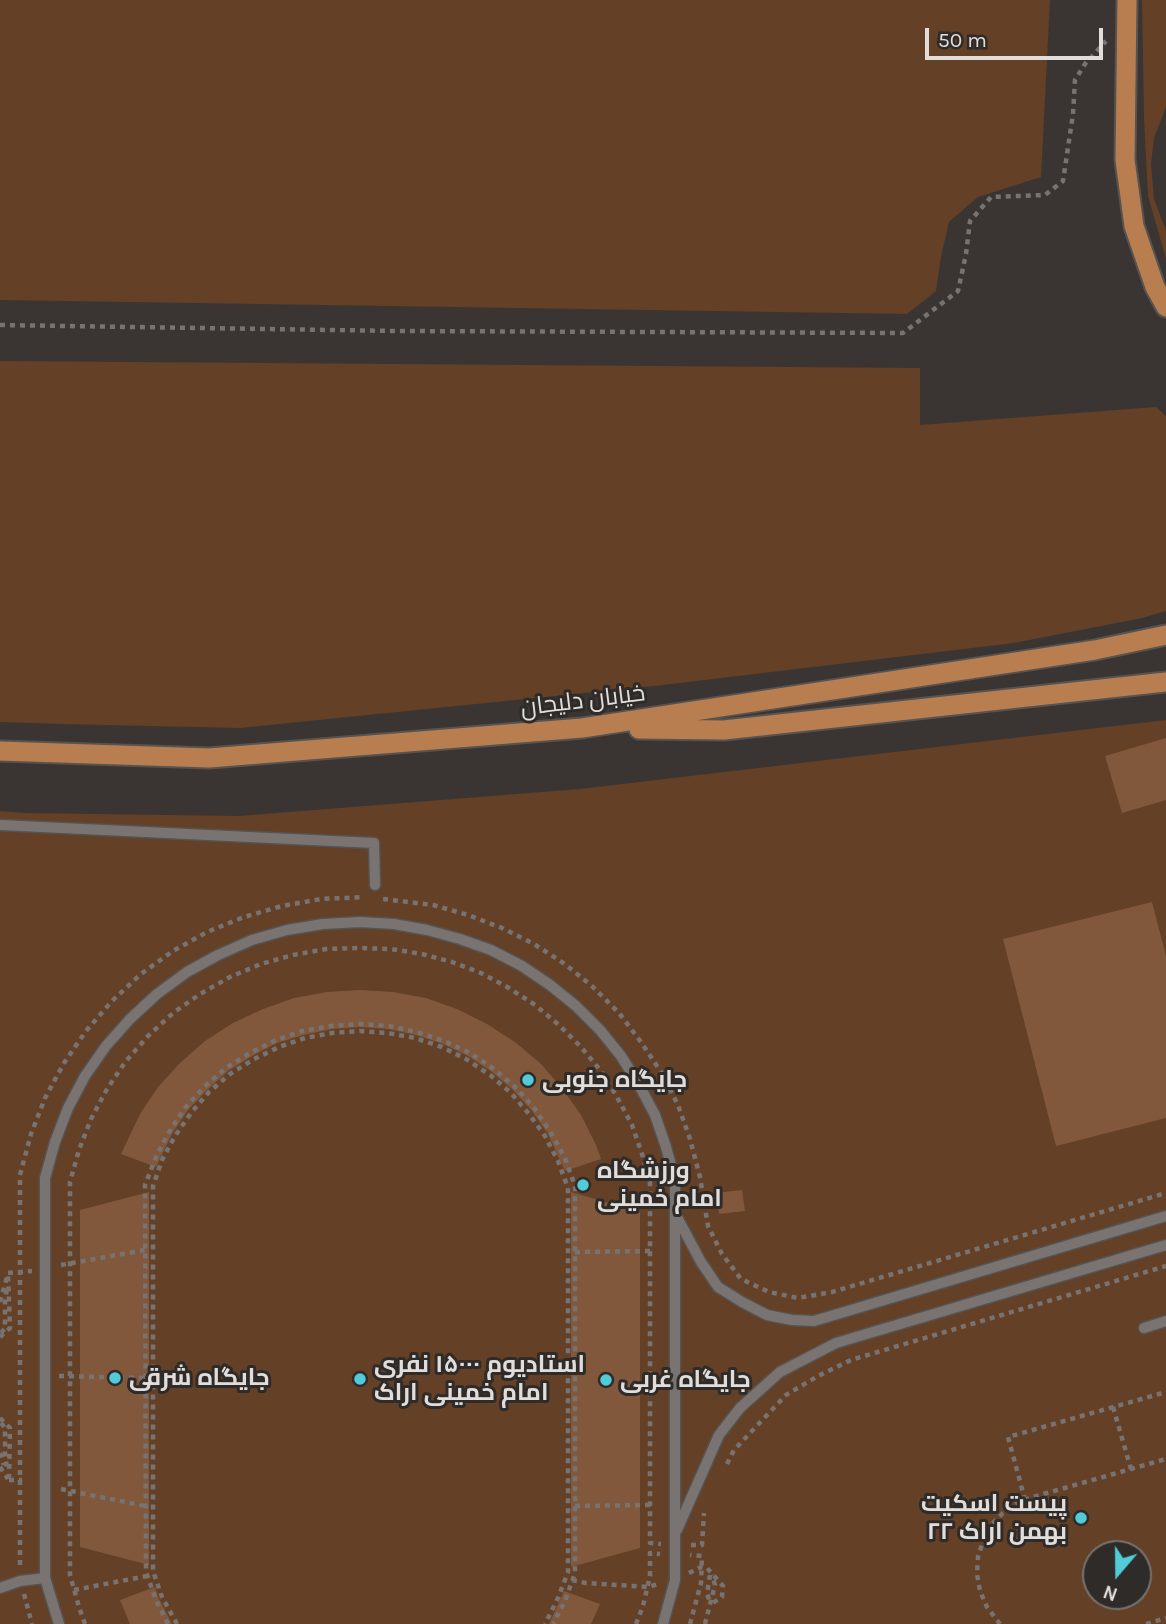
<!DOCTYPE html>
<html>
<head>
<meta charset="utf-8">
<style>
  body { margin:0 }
  #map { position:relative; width:1166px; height:1624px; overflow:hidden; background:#3a3532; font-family:Karla,sans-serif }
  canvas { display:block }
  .north { position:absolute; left:1082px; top:1540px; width:70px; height:70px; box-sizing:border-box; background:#2f2b28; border:2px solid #767270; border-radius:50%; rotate:200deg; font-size:19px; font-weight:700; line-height:28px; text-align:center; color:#e0dddb }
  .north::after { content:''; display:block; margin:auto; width:24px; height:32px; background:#52cbd9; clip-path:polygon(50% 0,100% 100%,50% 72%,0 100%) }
  .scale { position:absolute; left:925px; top:28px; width:178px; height:32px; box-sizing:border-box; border:4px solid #e0dddb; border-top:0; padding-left:9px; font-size:21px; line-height:24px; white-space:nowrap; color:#e0dddb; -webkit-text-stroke:5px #2f2b28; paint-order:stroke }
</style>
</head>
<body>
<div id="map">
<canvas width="1166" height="1624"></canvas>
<div class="north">N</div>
<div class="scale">50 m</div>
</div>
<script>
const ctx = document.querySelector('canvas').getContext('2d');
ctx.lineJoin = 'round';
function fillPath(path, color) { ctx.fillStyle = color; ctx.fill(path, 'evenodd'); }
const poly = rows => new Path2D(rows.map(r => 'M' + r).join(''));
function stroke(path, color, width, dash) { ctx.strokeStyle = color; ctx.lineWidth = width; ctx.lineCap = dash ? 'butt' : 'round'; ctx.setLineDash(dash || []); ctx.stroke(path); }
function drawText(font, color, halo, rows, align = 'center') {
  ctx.font = font + ' Karla,Cairo,sans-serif'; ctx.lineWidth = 6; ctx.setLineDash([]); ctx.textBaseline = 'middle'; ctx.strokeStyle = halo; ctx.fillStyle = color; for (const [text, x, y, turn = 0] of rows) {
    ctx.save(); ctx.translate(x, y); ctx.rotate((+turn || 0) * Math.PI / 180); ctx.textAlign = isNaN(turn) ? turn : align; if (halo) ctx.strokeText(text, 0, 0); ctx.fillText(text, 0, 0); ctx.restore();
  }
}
fillPath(poly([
  [0,0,1050,0,1041,177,978,197,949,222,941,257,936,291,907,314,0,300],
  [1142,0,1166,0,1166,107,1154,138,1151,164,1154,199,1166,231,1166,259,1148,196,1144,118],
  [0,361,920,368,920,425,1156,407,1166,416,1166,611,1142,618,1014,643,663,685,240,728,62,724,0,722],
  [1166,720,1166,1624,0,1624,0,811,25,813,239,816,580,789],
  [1096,1554,1138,1554,1138,1596,1096,1596]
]), '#644026');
fillPath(poly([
  [1166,738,1166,800,1122,813,1105,756],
  [1152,902,1166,956,1166,1118,1056,1146,1003,939],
  [360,990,393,992,426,998,457,1009,487,1024,515,1042,540,1063,562,1088,581,1115,596,1145,601,1159,565,1171,548,1134,532,1111,513,1090,492,1072,468,1056,443,1044,416,1035,388,1029,360,1027,332,1029,304,1035,277,1043,252,1056,228,1071,207,1090,188,1110,172,1134,156,1167,121,1154,140,1114,158,1087,180,1063,205,1041,233,1023,263,1009,294,998,327,992],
  [742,1190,745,1211,719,1214,716,1193],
  [149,1192,149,1565,80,1547,80,1210],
  [571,1192,640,1212,640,1548,571,1567],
  [155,1587,159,1599,172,1624,130,1624,120,1600],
  [564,1591,600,1604,591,1624,549,1624]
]), '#81583b');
const service = poly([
  [0,825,374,843,375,885],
  [677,1217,701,1262,718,1287,742,1302,767,1315,792,1320,814,1321,1166,1216],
  [1144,1328,1166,1321],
  [677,1530,719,1435,740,1408,780,1372,836,1343,1166,1245],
  [0,1588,20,1581,45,1578],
  [59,1624,45,1578,45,1178,55,1142,68,1108,85,1076,106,1046,130,1019,157,994,187,972,218,955,252,940,287,930,323,924,360,922,394,924,427,930,460,939,491,950,522,966,550,985,576,1006,600,1030,621,1056,639,1085,655,1115,666,1147,675,1180,675,1580,663,1624]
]);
const primary = poly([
  [1127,0,1125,160,1134,226,1155,287,1166,307],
  [639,729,724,730,1166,682],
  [0,751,209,758,582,728,1095,650,1166,635]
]);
stroke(service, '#565350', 13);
stroke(primary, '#565350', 23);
stroke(poly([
  [0,325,398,331,903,333,958,291,966,254,970,221,991,197,1045,195,1063,181,1073,114,1075,80,1085,64,1106,41],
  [383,899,433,905,468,915,502,928,534,944,565,964,593,987,619,1013,641,1042,661,1072,678,1105,690,1139,700,1177,708,1226,722,1254,741,1279,769,1292,798,1298,832,1292,1166,1193],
  [575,1252,650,1251],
  [61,1265,145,1250],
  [8,1273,32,1271],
  [0,1302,7,1277],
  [1,1333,5,1328,5,1303,7,1287],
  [0,1337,10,1328,8,1273],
  [59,1376,146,1378],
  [1113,1407,1131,1469],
  [0,1418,10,1428,9,1480],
  [1,1423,5,1428,5,1453,7,1469],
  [0,1453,4,1465],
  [727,1464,734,1450,786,1395,818,1376,851,1360,1166,1266],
  [0,1467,8,1479],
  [9,1480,22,1480],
  [61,1489,145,1506],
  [1025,1500,1008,1437,1166,1392],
  [575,1506,650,1505],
  [691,1545,702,1545,704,1513],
  [20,1565,20,1175,31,1134,45,1098,64,1063,86,1031,112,1001,141,974,173,951,207,932,244,917,282,906,321,899,364,897],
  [689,1573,701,1567,707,1568,723,1586,722,1597,711,1604],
  [710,1575,707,1594,711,1604],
  [572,1580,586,1583,648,1587,658,1584],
  [74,1590,147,1576],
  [24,1594,32,1624],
  [85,1624,79,1607,70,1575,70,1182,79,1150,91,1119,107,1089,126,1061,148,1036,173,1013,200,994,230,977,261,964,293,955,326,949,360,948,391,949,422,954,452,962,481,973,509,988,535,1005,559,1025,581,1047,601,1071,617,1097,632,1125,642,1154,650,1183,650,1543,661,1544],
  [168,1624,156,1600,146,1572,145,1185,156,1157,169,1132,185,1108,204,1087,226,1068,250,1053,276,1040,303,1031,331,1026,360,1024,389,1026,417,1032,444,1041,470,1053,494,1069,516,1088,535,1109,551,1133,565,1158,575,1186,575,1573,565,1601,553,1624],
  [177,1624,162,1597,153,1571,153,1186,162,1160,175,1136,191,1113,209,1092,230,1074,254,1059,279,1047,305,1038,332,1033,360,1031,388,1033,415,1038,442,1047,466,1059,490,1075,511,1093,529,1114,545,1136,558,1161,568,1188,568,1572,558,1598,545,1624],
  [636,1624,643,1606,650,1576,650,1553,660,1554],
  [690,1624,701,1583,702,1556,690,1555],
  [705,1624,715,1585,712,1575],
  [1000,1624,987,1607,980,1591,977,1574,978,1557,983,1541,991,1525,1003,1513,1017,1503,1033,1497,1166,1459],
  [1146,1624,1166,1618]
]), '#787371', 4.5, [5, 5]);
stroke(service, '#797471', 10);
stroke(primary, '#b97e50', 19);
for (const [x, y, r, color] of [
  [528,1080,7,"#52cbd9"],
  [583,1185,7,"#52cbd9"],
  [115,1378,7,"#52cbd9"],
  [360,1379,7,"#52cbd9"],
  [606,1380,7,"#52cbd9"],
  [1081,1518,7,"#52cbd9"]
]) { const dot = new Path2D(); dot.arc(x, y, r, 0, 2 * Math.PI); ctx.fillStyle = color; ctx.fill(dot); stroke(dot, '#2f2b28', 2.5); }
drawText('24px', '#e0dddb', '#2f2b28', [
  ["خیابان دلیجان",583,701,-7]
]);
drawText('bold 24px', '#e0dddb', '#2f2b28', [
  ["جایگاه جنوبی",542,1080],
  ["ورزشگاه",597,1171],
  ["امام خمینی",597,1199],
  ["استادیوم ۱۵۰۰۰ نفری",374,1365],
  ["امام خمینی اراک",374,1393],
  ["جایگاه شرقی",129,1378],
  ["جایگاه غربی",620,1380],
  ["پیست اسکیت",1067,1504,"right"],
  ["۲۲ بهمن اراک",1067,1532,"right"]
], 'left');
</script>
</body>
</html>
